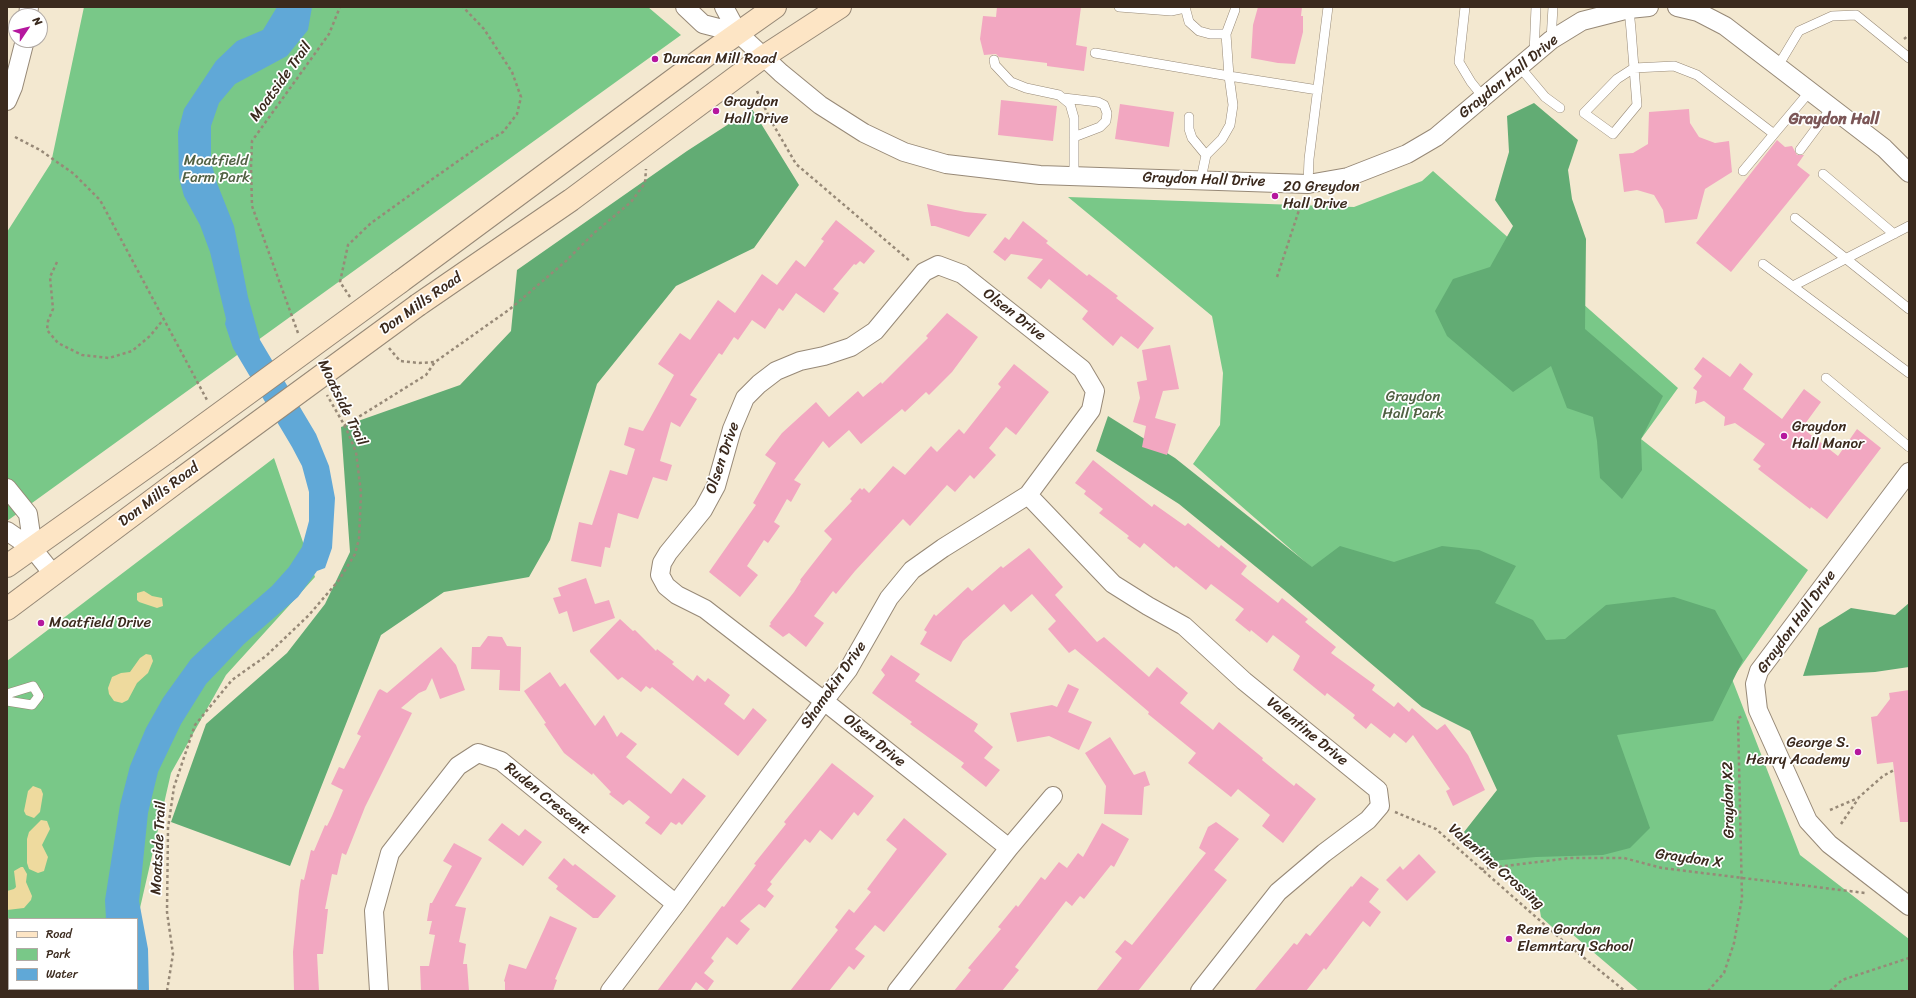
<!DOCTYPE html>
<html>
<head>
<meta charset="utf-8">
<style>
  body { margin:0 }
  #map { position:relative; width:1916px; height:998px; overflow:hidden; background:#f3e8d0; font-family:Sriracha,sans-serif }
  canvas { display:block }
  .frame { position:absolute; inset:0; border:8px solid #3b2a1e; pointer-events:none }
  .legend { position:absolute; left:8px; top:918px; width:130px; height:72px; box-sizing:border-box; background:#fff; border:1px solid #b1aaa5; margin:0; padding:5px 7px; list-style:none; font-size:12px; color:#3b2a1e }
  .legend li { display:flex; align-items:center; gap:8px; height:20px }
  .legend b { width:20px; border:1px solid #b1aaa5 }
  .north { position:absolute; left:8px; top:8px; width:40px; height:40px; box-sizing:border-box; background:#fff; border:1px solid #b1aaa5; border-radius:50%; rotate:55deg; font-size:11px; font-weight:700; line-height:16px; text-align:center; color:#3b2a1e }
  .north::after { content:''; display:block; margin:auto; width:14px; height:18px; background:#b5179e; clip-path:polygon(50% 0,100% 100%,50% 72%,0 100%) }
</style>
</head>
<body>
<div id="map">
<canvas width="1916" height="998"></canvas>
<div class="frame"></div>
<ul class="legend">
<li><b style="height:5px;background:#fde5c5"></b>Road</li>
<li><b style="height:11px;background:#79c888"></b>Park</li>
<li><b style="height:11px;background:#60a8d7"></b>Water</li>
</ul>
<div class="north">N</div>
</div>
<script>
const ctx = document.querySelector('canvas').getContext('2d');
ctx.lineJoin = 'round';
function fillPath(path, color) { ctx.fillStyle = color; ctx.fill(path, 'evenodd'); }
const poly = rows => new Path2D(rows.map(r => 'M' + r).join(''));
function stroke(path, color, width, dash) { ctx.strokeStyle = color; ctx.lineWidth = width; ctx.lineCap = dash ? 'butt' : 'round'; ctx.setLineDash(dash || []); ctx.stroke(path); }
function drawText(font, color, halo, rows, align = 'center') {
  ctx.font = font + ' Sriracha,sans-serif'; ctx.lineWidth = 3.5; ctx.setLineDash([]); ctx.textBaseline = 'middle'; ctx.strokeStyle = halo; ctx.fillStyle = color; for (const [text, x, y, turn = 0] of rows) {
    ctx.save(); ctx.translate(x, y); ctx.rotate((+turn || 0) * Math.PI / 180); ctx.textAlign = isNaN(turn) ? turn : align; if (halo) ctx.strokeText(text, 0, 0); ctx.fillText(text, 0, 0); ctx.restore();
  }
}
fillPath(poly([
  [84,7,648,7,681,35,7,521,7,232,51,163],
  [1433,171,1678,388,1641,439,1808,570,1732,679,1800,855,1909,939,1909,991,1639,991,1572,934,1575,930,1571,926,1561,935,1541,917,1538,899,1491,861,1479,848,1537,764,1193,464,1220,425,1223,373,1212,316,1068,197,1354,207,1422,181],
  [274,458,315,577,226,675,171,773,140,908,145,991,7,991,7,661],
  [9,919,137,919,137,989,9,989]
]), '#79c888');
fillPath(poly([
  [1534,103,1578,140,1568,170,1572,199,1586,239,1585,329,1663,396,1641,439,1642,470,1622,499,1600,478,1597,441,1593,417,1567,408,1551,366,1513,392,1447,336,1435,311,1453,279,1490,267,1513,226,1495,200,1509,152,1507,116],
  [752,109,799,185,754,248,676,286,597,384,550,540,529,577,444,592,381,635,290,866,171,822,206,724,287,653,325,604,350,552,341,427,460,385,511,331,517,270,687,151],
  [1108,416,1175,458,1312,567,1340,546,1394,562,1442,546,1479,550,1516,566,1495,603,1533,620,1546,640,1565,639,1606,605,1674,597,1715,610,1743,660,1713,721,1617,735,1650,828,1630,848,1603,855,1536,857,1491,861,1464,832,1497,790,1470,731,1422,707,1288,593,1179,504,1096,451],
  [1909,603,1909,667,1875,672,1803,676,1819,628,1851,608,1895,615]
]), '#62ac74');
fillPath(poly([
  [144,591,152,596,162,598,163,606,157,608,139,602,137,600,137,593],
  [146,654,151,655,153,661,148,673,137,683,128,700,122,703,114,701,109,694,108,688,112,677,121,673,130,672,140,658],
  [33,786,41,789,43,794,40,812,34,818,26,815,24,811,28,791],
  [41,820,47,821,50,829,42,845,48,857,44,871,38,873,29,869,27,863,27,839,29,832],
  [21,867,23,867,27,874,26,882,32,896,31,900,24,908,7,910,7,891,14,889,16,887,14,871]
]), '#eeda9e');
fillPath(poly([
  [277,7,312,7,308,30,287,56,235,84,219,103,211,126,211,162,217,183,234,226,248,297,260,340,316,434,329,466,335,498,332,548,325,568,317,571,298,597,244,644,206,684,181,724,158,772,148,813,139,901,148,949,149,991,112,991,111,989,137,989,137,919,106,919,105,900,120,805,130,766,146,728,163,698,191,659,226,626,272,586,289,567,302,547,309,521,309,492,302,466,292,447,233,348,225,324,226,319,210,252,200,225,184,196,179,178,178,132,184,109,216,61,237,41,263,30]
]), '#60a8d7');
fillPath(poly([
  [997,7,1081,7,1076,45,1087,47,1084,71,1047,66,1047,63,999,57,996,54,984,55,980,39,983,16,996,17],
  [1258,7,1302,7,1301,16,1303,16,1303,32,1295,64,1278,63,1251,58,1253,25],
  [1001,100,1057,106,1053,141,998,135],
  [1120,104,1174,112,1169,147,1115,139],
  [1689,109,1690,123,1699,137,1715,143,1729,141,1732,172,1705,189,1697,219,1665,223,1663,210,1654,195,1637,190,1624,192,1619,154,1633,153,1648,144,1649,112],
  [1777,140,1785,147,1792,146,1797,155,1804,155,1797,165,1810,175,1731,272,1696,243],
  [927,204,965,212,987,214,969,237,935,226,931,226],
  [836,220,875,251,864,264,860,261,856,265,854,264,833,289,839,293,824,313,796,293,783,311,779,308,765,329,752,320,738,340,734,337,722,355,719,353,690,395,697,399,680,427,671,422,660,461,672,465,667,481,653,477,638,519,618,513,610,548,605,547,601,567,571,561,579,522,592,525,610,470,627,475,635,449,624,445,629,427,643,431,674,375,658,364,680,333,690,340,718,300,735,313,762,274,777,285,796,260,805,267,824,241,821,239],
  [1023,221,1048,241,1046,243,1087,276,1089,274,1118,296,1116,298,1154,328,1138,349,1121,336,1113,346,1082,319,1088,311,1049,279,1041,289,1027,278,1043,259,1011,254,1005,261,993,252,1005,237,1009,240],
  [947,313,978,337,952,372,929,395,926,392,905,412,902,409,861,444,849,430,829,448,823,441,794,480,801,484,791,502,787,499,774,522,780,526,768,543,764,540,747,566,758,575,740,597,709,572,756,505,753,503,776,463,765,455,782,433,816,402,829,417,858,391,863,397,881,382,882,384,928,338,926,336],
  [1170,345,1179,389,1163,391,1155,418,1176,424,1167,455,1142,447,1146,426,1133,422,1140,398,1137,382,1147,380,1142,350],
  [1703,357,1730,377,1740,363,1753,374,1743,389,1782,419,1804,389,1821,402,1802,428,1838,456,1857,429,1881,448,1827,519,1811,507,1810,509,1758,469,1761,466,1753,460,1765,444,1735,423,1724,426,1725,417,1704,401,1695,404,1697,391,1693,388,1702,376,1694,369],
  [1014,364,1049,392,1016,435,1006,427,989,448,996,455,974,479,970,475,955,492,947,485,910,526,903,519,855,571,836,594,833,591,814,616,824,623,806,647,789,633,783,637,769,626,771,624,770,623,794,592,801,581,800,580,832,539,824,531,852,501,850,499,860,488,862,490,864,488,869,493,893,466,905,475,931,446,937,452,959,429,964,434,1001,387,998,384],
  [1093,460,1152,507,1154,504,1185,526,1188,523,1219,548,1221,545,1247,566,1241,574,1278,603,1282,598,1308,619,1305,622,1336,647,1331,653,1375,685,1372,690,1394,707,1398,702,1409,712,1412,708,1437,730,1445,724,1468,755,1485,790,1453,806,1446,791,1450,789,1413,735,1406,743,1394,733,1390,738,1371,723,1366,729,1353,718,1355,715,1327,693,1325,696,1293,670,1300,656,1273,635,1267,643,1251,630,1250,632,1235,620,1244,609,1211,584,1206,590,1176,566,1174,568,1144,543,1140,548,1127,538,1129,536,1099,513,1103,509,1084,494,1086,491,1075,483],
  [1029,548,1063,587,1055,595,1097,642,1104,637,1149,677,1157,667,1188,693,1180,703,1213,730,1219,722,1263,758,1262,760,1294,786,1296,783,1316,799,1283,843,1262,826,1270,815,1238,789,1231,797,1188,763,1196,753,1148,714,1149,712,1075,649,1069,653,1048,629,1056,621,1032,594,1011,612,1004,604,963,641,951,662,920,644,927,632,924,630,934,614,936,616,968,587,972,591,1001,566,1003,568],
  [586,578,595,604,609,600,615,618,573,632,567,611,559,614,553,598,561,596,558,588],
  [620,619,633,631,635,630,656,651,657,649,674,662,672,664,693,681,697,675,705,682,708,678,730,695,724,704,744,720,753,708,767,720,738,756,652,687,650,689,646,686,641,692,622,677,618,680,590,652,590,650],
  [488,636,502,637,507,646,521,647,520,691,499,690,500,670,471,669,472,647,480,647],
  [441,647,456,665,465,690,440,699,432,678,426,690,419,693,401,708,412,713,365,807,346,855,342,853,337,875,332,874,325,909,328,909,323,954,317,954,319,991,294,991,293,952,299,891,301,879,304,880,311,850,314,851,325,825,327,826,332,816,343,790,331,784,339,767,344,769,361,736,357,734,378,691,380,689,387,693],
  [891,655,920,674,915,681,978,724,974,731,993,747,984,758,1000,770,986,787,961,767,964,763,910,724,912,722,872,693,885,675,881,670],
  [550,672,560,687,565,683,595,726,604,715,617,737,621,732,637,744,626,757,671,794,683,778,706,796,682,825,679,822,676,825,671,822,661,835,645,823,650,817,629,800,623,805,609,794,611,792,593,773,592,775,564,753,544,724,546,723,524,691],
  [1068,684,1079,689,1068,712,1092,722,1079,750,1049,736,1017,742,1010,713,1052,705,1057,707],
  [1909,690,1909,822,1900,822,1893,762,1877,764,1871,717,1877,716,1890,699,1889,693],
  [1110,737,1134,775,1145,771,1150,785,1144,787,1142,815,1104,814,1106,786,1085,753],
  [832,763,874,796,858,816,854,812,832,840,820,830,810,843,805,839,770,882,772,884,767,890,774,896,765,908,759,904,740,921,750,929,737,945,727,937,711,958,714,961,704,973,714,981,707,991,696,982,690,991,657,991,722,906,724,907,756,865,754,864,786,824,784,822],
  [904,818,947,854,884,932,875,925,855,949,865,956,854,970,849,966,829,991,790,991,838,930,835,927,849,909,854,913,871,892,867,889,897,849,886,840],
  [1216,822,1239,839,1214,870,1227,880,1138,991,1096,991,1122,958,1115,952,1125,940,1132,945,1206,853,1199,848,1208,827],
  [502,823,519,836,525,829,542,842,523,866,488,840],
  [1102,823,1129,839,1114,867,1111,865,1084,899,1080,896,1072,906,1066,901,1015,967,1019,970,1002,991,954,991,971,970,968,968,1001,929,998,927,1016,905,1018,907,1041,877,1045,880,1059,862,1067,868,1078,853,1083,857],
  [454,843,482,858,455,906,466,908,459,942,466,944,463,964,467,964,469,991,421,991,420,966,429,966,435,935,429,934,432,921,427,921,430,903,432,903,452,866,443,861],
  [1419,854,1436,872,1407,901,1386,880,1400,866,1403,870],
  [564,858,573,866,575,864,616,896,598,918,593,918,556,889,558,886,548,878],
  [1361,876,1379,889,1369,902,1381,912,1370,927,1363,921,1326,970,1324,968,1306,991,1254,991,1294,943,1297,945,1306,933,1310,936,1351,886,1352,887],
  [550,916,577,928,555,979,557,980,553,991,505,991,505,982,504,981,509,964,526,969]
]), '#f2a7c1');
const service = poly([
  [1119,7,1171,11,1185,8],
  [1185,7,1189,22,1199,31,1210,34,1226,34],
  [1465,7,1459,62,1471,82,1483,97],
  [1629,9,1631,30,1634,68,1637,105,1613,134,1584,113,1617,79,1634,68,1674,66,1697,75,1774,134,1811,90],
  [1551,40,1553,7],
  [1095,53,1229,76,1226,34,1235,10],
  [1534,54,1536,7],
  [994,60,995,65,1011,82,1026,88,1059,95,1070,104,1074,118,1074,176],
  [1519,66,1545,97,1560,108],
  [1778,66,1799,31,1832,16,1856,15,1909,58],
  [1064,98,1098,102,1104,105,1107,113,1106,121,1100,127,1074,137],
  [1189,117,1189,129,1192,138,1206,155],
  [1800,150,1832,107],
  [1743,171,1774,134],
  [1823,174,1894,234],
  [1201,179,1206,155,1222,139,1230,125,1233,105,1229,76,1318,90],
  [1308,184,1309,159,1328,7],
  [1795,218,1909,309],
  [1763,264,1909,373],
  [1793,286,1909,226],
  [1826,378,1909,447],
  [7,694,33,686,39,696,32,705,7,701]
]);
const minor = poly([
  [685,7,703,24,738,33],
  [724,7,738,33,781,73,820,105,864,133,904,152,946,164,1040,175,1308,184,1348,177,1407,154,1436,137,1551,40,1582,21,1629,9,1649,7],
  [1677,7,1698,12,1725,26,1884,148,1909,173],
  [28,16,29,7],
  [7,101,13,87,25,40],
  [1909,472,1759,671,1755,684,1758,710,1808,821,1829,844,1909,906],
  [7,488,28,514,33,549],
  [1028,495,1113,584,1148,606,1184,626,1244,681,1378,790,1380,806,1368,820,1324,853,1278,892,1200,991],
  [7,531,33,549,53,574],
  [1009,848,1053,796],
  [379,991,374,911,390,853,458,766,478,753,501,761,676,904],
  [610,991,676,904,811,719,824,701,848,670,889,598,912,570,943,548,1028,495,1091,410,1095,391,1082,369,962,274,938,265,924,272,875,331,851,347,824,356,800,361,776,371,759,384,745,398,732,429,716,486,703,510,668,553,662,563,660,575,666,586,677,595,705,609,824,701,1009,848,897,991]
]);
const secondary = poly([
  [400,282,707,55,775,7],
  [418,305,571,200,763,57,840,7],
  [7,566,166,453],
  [7,609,182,478]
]);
stroke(service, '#978977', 10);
stroke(minor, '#978977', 20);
stroke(secondary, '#978977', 24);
stroke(poly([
  [1904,39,1909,35],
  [757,91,770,119,796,164,911,262],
  [15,137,40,150,74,174,100,200,207,400],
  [57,262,50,277,53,309,48,321,47,330,58,343,82,355,109,358,132,351,150,336,163,320],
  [1277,277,1301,204],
  [350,297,340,282,348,245,371,223,424,185,481,145,503,132,517,114,521,97,512,72,484,29,463,7],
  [298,333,252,206,251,167,252,141,329,34,340,7],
  [389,348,400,361,419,363,435,362,510,309,566,261,594,233,631,202,645,183,646,169],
  [344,426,426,375,435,362],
  [1830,810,1858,798,1883,776,1894,770],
  [1395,812,1436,829,1562,940,1625,991],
  [1841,824,1858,799],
  [1481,869,1570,858,1624,858,1662,868,1865,893],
  [167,991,173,954,167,912,168,828,174,787,195,725,232,680,266,656,309,615,339,580,355,554,359,539,361,493,356,452,346,428,327,395],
  [1708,991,1724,973,1734,943,1742,898,1738,718,1743,716],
  [1830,991,1842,980,1909,958]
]), '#978977', 2.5, [3, 3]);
stroke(service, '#fff', 9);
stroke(minor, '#fff', 18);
stroke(secondary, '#fde5c5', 22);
const secondaryBridge = poly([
  [166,453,400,282],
  [182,478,418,305]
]);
stroke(secondaryBridge, '#978977', 24, []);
stroke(secondaryBridge, '#fde5c5', 22);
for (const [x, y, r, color] of [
  [655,59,4,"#b5179e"],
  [716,111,4,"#b5179e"],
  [1275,196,4,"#b5179e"],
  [1784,436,4,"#b5179e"],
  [41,623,4,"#b5179e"],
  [1858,752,4,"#b5179e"],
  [1509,939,4,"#b5179e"]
]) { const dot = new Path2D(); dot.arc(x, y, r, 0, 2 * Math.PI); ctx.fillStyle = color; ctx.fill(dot); stroke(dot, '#fff', 1.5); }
drawText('15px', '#3b2a1e', '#fff', [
  ["Duncan Mill Road",663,59],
  ["Graydon",724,102],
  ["Hall Drive",724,119],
  ["20 Greydon",1283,187],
  ["Hall Drive",1283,204],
  ["Graydon",1792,427],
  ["Hall Manor",1792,444],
  ["Moatfield Drive",49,623],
  ["George S.",1850,743,"right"],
  ["Henry Academy",1850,760,"right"],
  ["Rene Gordon",1517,930],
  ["Elemntary School",1517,947]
], 'left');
drawText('15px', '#3b2a1e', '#fff', [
  ["Graydon Hall Drive",1509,77,-39],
  ["Moatside Trail",281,82,-54],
  ["Graydon Hall Drive",1204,180,2],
  ["Don Mills Road",421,304,-35],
  ["Olsen Drive",1014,315,38],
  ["Moatside Trail",342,403,64],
  ["Olsen Drive",723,458,-71],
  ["Don Mills Road",159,495,-37],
  ["Graydon Hall Drive",1797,622,-54],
  ["Shamokin Drive",834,685,-55],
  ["Valentine Drive",1307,732,39],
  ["Olsen Drive",874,741,39],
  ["Ruden Crescent",547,799,39],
  ["Graydon X2",1729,800,-91],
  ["Moatside Trail",159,848,-87],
  ["Graydon X",1689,859,8],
  ["Valentine Crossing",1496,867,41]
]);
drawText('15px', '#516143', '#fff', [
  ["Moatfield",216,161],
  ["Farm Park",216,178],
  ["Graydon",1413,397],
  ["Hall Park",1413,414]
]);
drawText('bold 16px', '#7b5657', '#fff', [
  ["Graydon Hall",1834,120]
]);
</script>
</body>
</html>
